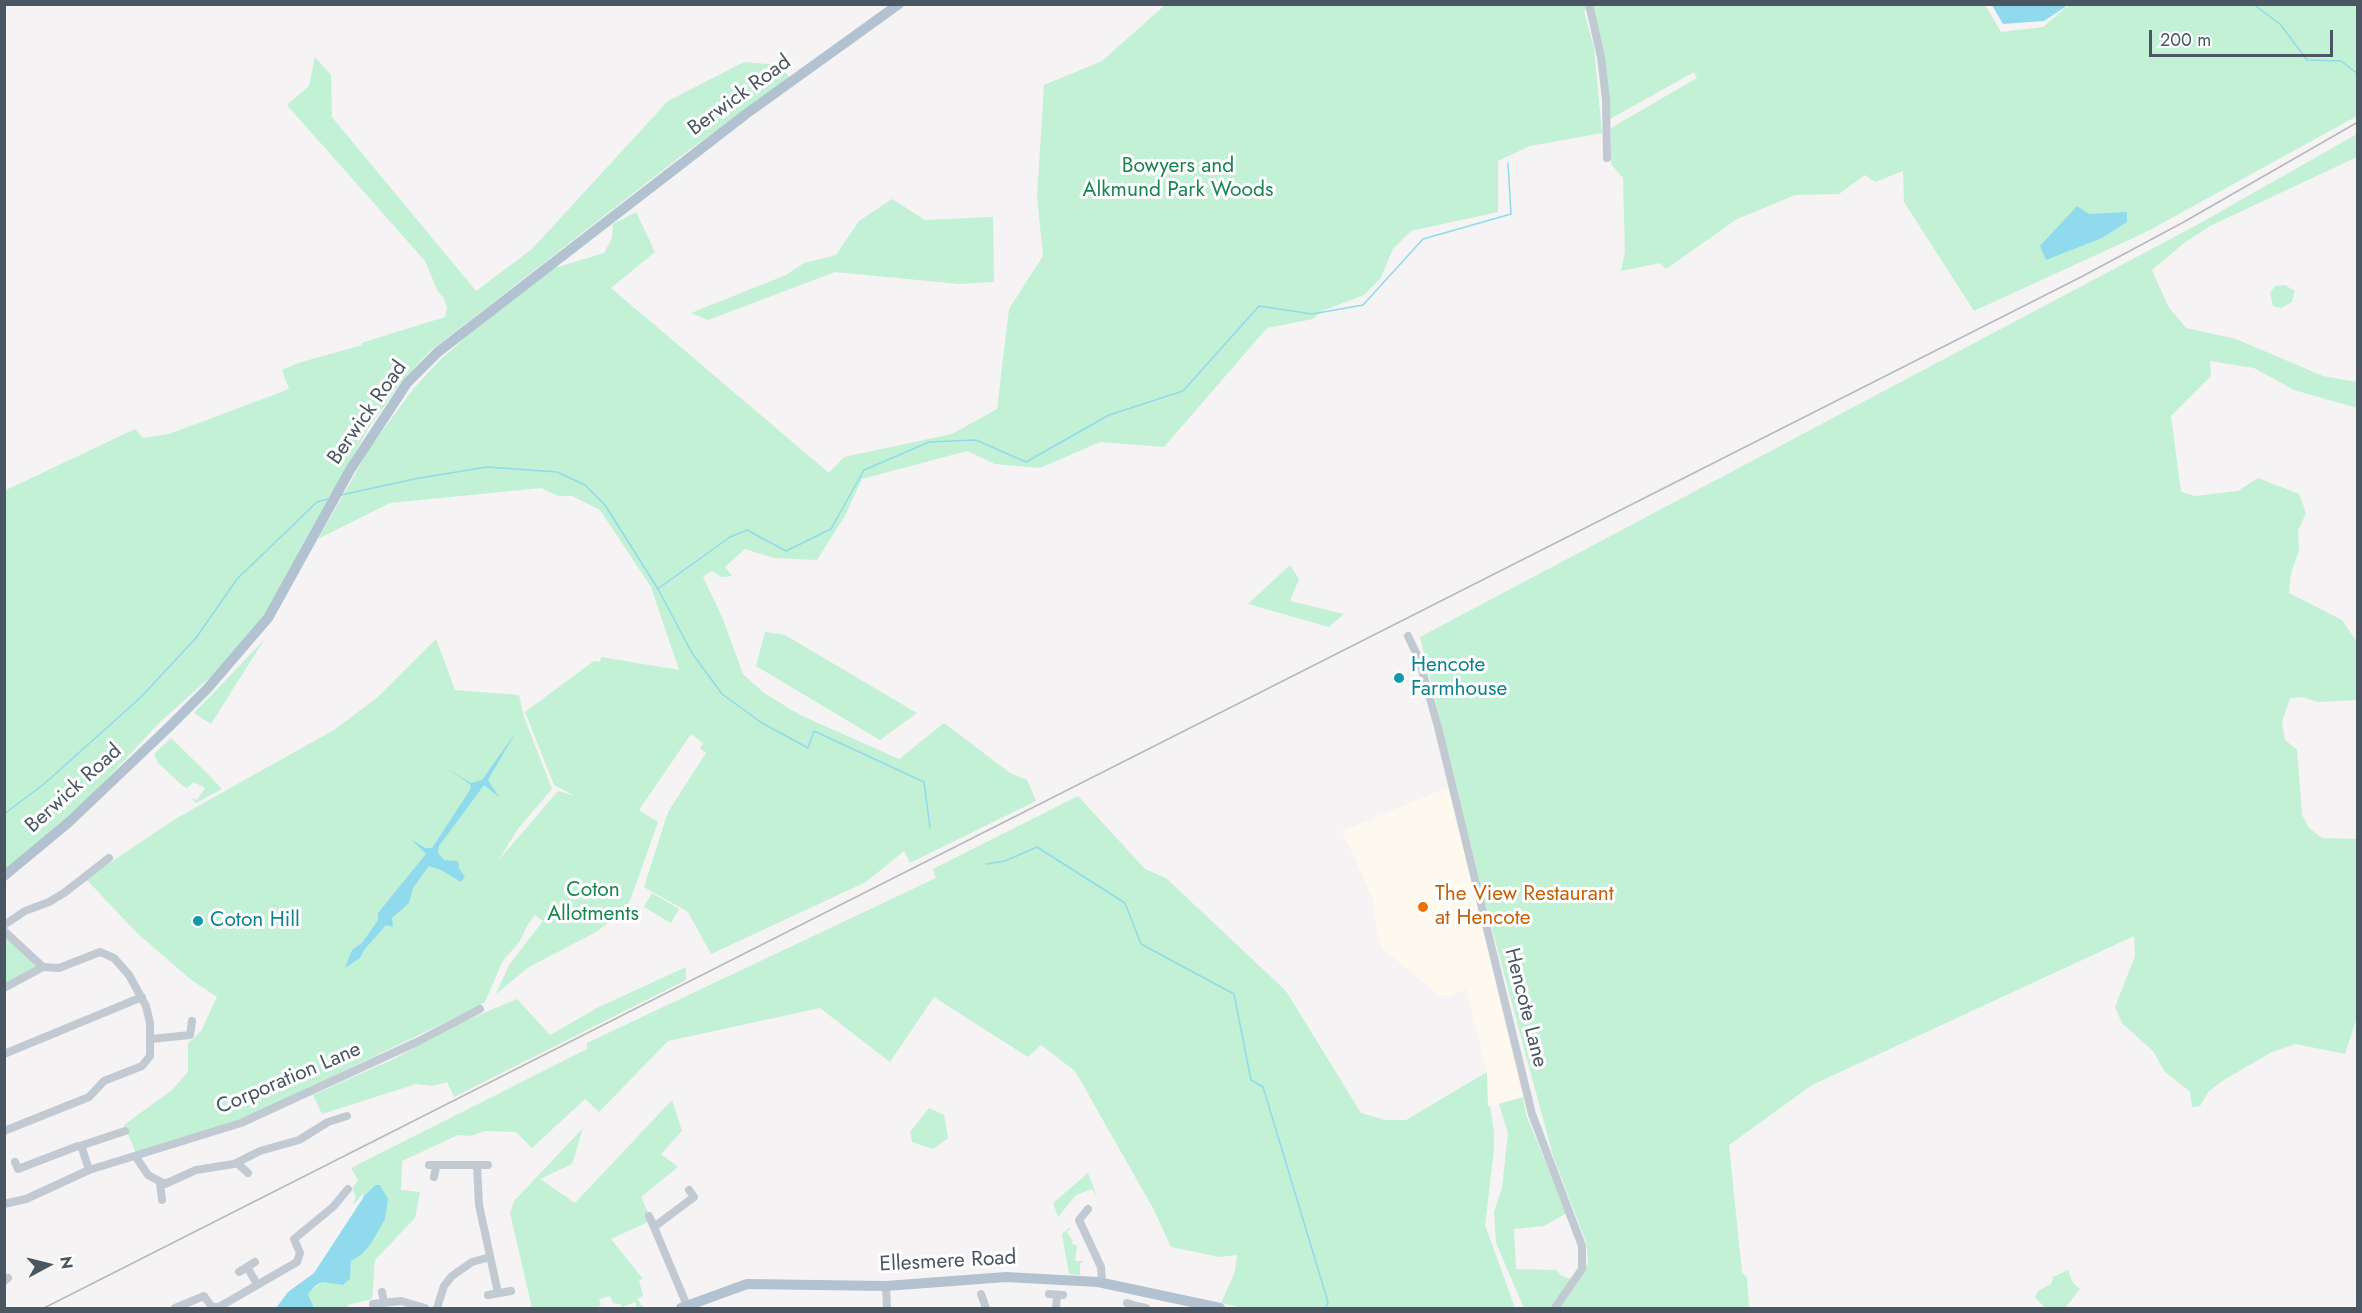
<!DOCTYPE html>
<html>
<head>
<meta charset="utf-8">
<style>
  body { margin:0 }
  #map { position:relative; width:2362px; height:1313px; overflow:hidden; background:#f5f3f3; font-family:Jost,sans-serif }
  canvas { display:block }
  .frame { position:absolute; inset:0; border:6px solid #4a5661; pointer-events:none }
  .north { position:absolute; left:18px; top:1235px; width:60px; height:60px; -webkit-text-stroke:4px #fff; paint-order:stroke; rotate:83deg; font-size:16px; font-weight:700; line-height:24px; text-align:center; color:#4a5661 }
  .north::after { content:''; display:block; margin:auto; width:21px; height:27px; background:#4a5661; clip-path:polygon(50% 0,100% 100%,50% 72%,0 100%) }
  .scale { position:absolute; left:2149px; top:30px; width:184px; height:27px; box-sizing:border-box; border:3px solid #4a5661; border-top:0; padding-left:8px; font-size:18px; line-height:21px; white-space:nowrap; color:#4a5661; -webkit-text-stroke:4px #fff; paint-order:stroke }
</style>
</head>
<body>
<div id="map">
<canvas width="2362" height="1313"></canvas>
<div class="frame"></div>
<div class="north">N</div>
<div class="scale">200 m</div>
</div>
<script>
const ctx = document.querySelector('canvas').getContext('2d');
ctx.lineJoin = 'round';
function fillPath(path, color) { ctx.fillStyle = color; ctx.fill(path, 'evenodd'); }
const poly = rows => new Path2D(rows.map(r => 'M' + r).join(''));
function stroke(path, color, width, dash) { ctx.strokeStyle = color; ctx.lineWidth = width; ctx.lineCap = dash ? 'butt' : 'round'; ctx.setLineDash(dash || []); ctx.stroke(path); }
function drawText(font, color, halo, rows, align = 'center') {
  ctx.font = font + ' Jost,sans-serif'; ctx.lineWidth = 6; ctx.setLineDash([]); ctx.textBaseline = 'middle'; ctx.strokeStyle = halo; ctx.fillStyle = color; for (const [text, x, y, turn = 0] of rows) {
    ctx.save(); ctx.translate(x, y); ctx.rotate((+turn || 0) * Math.PI / 180); ctx.textAlign = isNaN(turn) ? turn : align; if (halo) ctx.strokeText(text, 0, 0); ctx.fillText(text, 0, 0); ctx.restore();
  }
}
fillPath(poly([
  [1449,787,1523,1097,1487,1107,1487,1072,1466,989,1448,997,1437,994,1383,949,1377,934,1373,899,1342,831]
]), '#fdf9ef');
fillPath(poly([
  [1165,5,1591,5,1584,11,1594,48,1602,133,1530,146,1498,161,1498,212,1411,231,1393,249,1380,279,1364,295,1322,311,1313,319,1267,328,1164,447,1100,442,1040,468,995,464,967,451,862,479,845,516,817,560,773,558,745,549,725,567,732,576,721,577,712,571,703,577,723,619,743,674,764,693,800,715,899,759,944,723,1010,773,1027,780,1036,801,910,863,904,851,866,882,711,954,688,912,644,887,668,812,706,753,700,748,703,743,691,734,639,810,658,822,631,898,623,912,596,932,529,967,496,994,509,965,543,921,535,915,527,926,520,941,502,962,485,1002,477,1007,242,1120,136,1153,124,1125,172,1090,188,1072,188,1043,201,1031,217,997,190,979,136,932,86,879,175,819,334,730,378,697,436,639,455,690,519,695,524,717,552,789,517,830,498,861,558,791,575,796,554,785,525,712,594,661,600,662,601,657,679,670,651,587,600,510,572,496,558,496,541,488,390,503,318,539,371,446,414,388,439,361,476,328,551,269,604,253,612,238,613,224,636,212,655,252,611,288,829,473,844,457,952,434,997,409,1009,309,1043,256,1037,197,1044,85,1102,61],
  [1592,5,1985,5,2001,32,2043,27,2069,5,2357,5,2357,116,2146,232,1974,311,1904,202,1903,171,1875,182,1865,175,1839,194,1795,195,1737,219,1666,269,1660,263,1621,271,1625,252,1623,178,1611,164,1611,128,1697,78,1694,72,1610,119],
  [315,57,331,75,332,117,476,291,532,249,668,101,744,62,779,65,790,78,689,150,429,352,402,381,368,429,269,612,235,655,160,722,75,813,5,870,4,491,135,429,143,438,169,434,289,389,282,370,298,363,362,345,361,343,445,317,447,308,444,298,438,292,425,261,287,105,309,86],
  [2357,134,2357,157,2210,226,2184,243,2152,270,2168,306,2186,328,2236,339,2323,376,2357,382,2357,408,2294,390,2254,368,2210,361,2211,376,2171,416,2181,492,2195,496,2238,491,2258,478,2299,494,2306,513,2298,531,2299,551,2291,573,2289,593,2342,620,2357,642,2357,700,2317,702,2302,697,2290,698,2282,722,2285,740,2297,750,2302,815,2309,828,2322,838,2357,839,2357,1017,2345,1054,2296,1044,2272,1052,2224,1080,2209,1091,2200,1106,2192,1107,2190,1092,2164,1071,2154,1052,2122,1023,2115,1007,2135,956,2134,936,1812,1085,1729,1145,1742,1272,1747,1278,1749,1308,1558,1308,1588,1263,1586,1242,1553,1156,1485,903,1420,637,2195,226],
  [892,199,925,220,993,217,994,282,959,284,835,272,708,320,691,313,786,275,804,263,836,255,859,221],
  [2285,285,2295,291,2292,302,2281,308,2273,306,2270,293,2275,286],
  [1290,565,1299,579,1290,601,1344,614,1329,627,1248,604],
  [765,632,785,635,917,713,880,740,756,666],
  [264,640,211,724,194,713,223,683],
  [171,738,206,772,222,789,196,803,191,798,197,800,205,788,194,782,187,788,183,786,158,763,154,754],
  [1078,796,1145,869,1166,878,1286,991,1361,1113,1385,1120,1406,1120,1487,1072,1488,1106,1490,1106,1494,1132,1494,1150,1485,1225,1515,1308,1242,1308,1221,1303,1235,1272,1237,1255,1220,1257,1171,1247,1153,1208,1075,1071,1041,1045,1028,1057,934,997,890,1062,820,1008,668,1041,599,1112,585,1099,532,1148,516,1132,485,1131,471,1136,458,1135,402,1161,401,1190,420,1192,415,1218,375,1260,372,1299,348,1305,348,1308,314,1308,308,1294,310,1291,322,1282,343,1285,350,1279,351,1261,361,1255,371,1193,363,1199,363,1194,353,1205,356,1196,352,1189,358,1180,351,1168,587,1049,587,1043,936,878,933,869],
  [652,893,679,909,671,923,644,907],
  [4,931,43,967,4,988],
  [686,967,686,980,454,1097,447,1082,432,1086,416,1084,322,1114,313,1095,396,1058,460,1023,517,999,550,1035,597,1008],
  [1523,1097,1526,1115,1567,1213,1544,1226,1514,1229,1516,1269,1556,1270,1562,1276,1573,1280,1551,1308,1524,1308,1496,1243,1494,1212,1502,1188,1508,1133,1499,1104],
  [672,1100,682,1131,661,1154,678,1167,641,1197,649,1214,648,1222,611,1239,643,1279,639,1280,643,1296,637,1299,644,1308,637,1308,635,1302,622,1307,620,1304,613,1303,610,1296,599,1299,601,1305,596,1308,532,1308,510,1213,514,1201,583,1128,572,1164,540,1179,575,1203],
  [929,1108,944,1115,948,1138,933,1149,912,1142,910,1132],
  [1088,1173,1097,1197,1092,1189,1076,1195,1058,1217,1053,1203],
  [1069,1228,1071,1228,1067,1232,1073,1241,1071,1243,1077,1246,1075,1261,1083,1261,1080,1264,1080,1275,1069,1274,1062,1234],
  [2068,1270,2073,1283,2080,1289,2065,1308,2046,1308,2035,1298,2038,1291,2051,1284,2053,1277]
]), '#c3f1d5');
fillPath(poly([
  [1992,5,2068,5,2044,21,2003,24],
  [2077,206,2089,214,2127,212,2127,222,2102,238,2046,260,2040,246],
  [516,732,488,780,499,797,484,785,439,846,438,853,444,860,458,861,459,868,465,877,461,882,441,870,429,866,413,888,409,903,392,918,393,927,386,925,364,950,360,958,345,968,352,950,362,943,378,920,378,913,426,854,411,839,425,848,432,848,470,790,471,785,448,769,471,783,482,780],
  [376,1185,380,1185,388,1199,385,1219,370,1245,361,1255,351,1261,350,1279,343,1285,322,1282,315,1286,308,1294,314,1308,276,1308,288,1292,314,1273,365,1195]
]), '#90daee');
stroke(poly([
  [2253,4,2280,24,2307,60,2341,61,2358,74],
  [341,495,414,479,487,467,557,472,585,485,605,505,658,589,692,653,722,694,762,723,808,748,814,731,924,782,930,828],
  [659,588,730,537,747,530,786,551,831,529,864,470,929,442,976,440,1026,462,1109,415,1183,391,1259,306,1312,314,1363,305,1423,239,1511,214,1508,163],
  [4,814,44,784,140,698,196,638,237,579,317,502,328,499],
  [986,864,1005,861,1037,847,1125,903,1141,944,1234,994,1251,1080,1263,1087,1328,1302,1326,1308]
]), '#90daee', 1.5);
stroke(poly([
  [1589,4,1601,57,1606,99,1607,158],
  [1408,636,1419,659,1438,727,1532,1114,1582,1246,1582,1269,1555,1308],
  [4,925,25,911,49,902,64,893,109,858],
  [4,931,43,967,4,988],
  [151,1039,190,1035,192,1021],
  [4,1054,142,997],
  [4,1131,89,1097,104,1081,142,1066,150,1056,150,1023,146,1006,129,975,114,958,100,952,59,968,43,967],
  [80,1146,125,1131],
  [136,1157,148,1175,165,1184,196,1170,234,1164,260,1151,299,1140,328,1122,347,1116],
  [15,1162,18,1169,78,1146,82,1148,89,1170],
  [237,1163,248,1173],
  [429,1165,488,1165],
  [477,1165,479,1205,498,1293],
  [434,1177,436,1167],
  [160,1183,162,1200],
  [4,1204,26,1199,89,1170,241,1123,417,1042,480,1009],
  [1088,1209,1079,1220,1101,1267,1102,1282],
  [649,1216,654,1227],
  [247,1267,257,1284],
  [239,1272,255,1262],
  [4,1281,8,1278],
  [886,1286,887,1308],
  [382,1292,384,1303],
  [981,1294,986,1308],
  [1049,1294,1063,1295],
  [488,1295,511,1291],
  [1127,1303,1136,1306],
  [373,1304,401,1301,425,1308],
  [175,1308,204,1296,212,1307,219,1307,297,1262,300,1253,294,1239,333,1207,348,1189],
  [437,1308,444,1286,452,1276,472,1262,490,1257],
  [688,1308,654,1227,694,1197,689,1190],
  [1056,1308,1057,1295],
  [1134,1308,1136,1306,1146,1308]
]), '#c1cad2', 8);
stroke(poly([
  [4,876,68,823,170,726,207,689,268,618,350,470,407,383,438,352,746,114,899,4],
  [681,1308,747,1284,886,1286,1006,1277,1098,1282,1220,1308]
]), '#b3c2d1', 10);
stroke(poly([
  [44,1308,2081,277,2182,223,2358,122]
]), '#b5b8bd', 1.5);
for (const [x, y, r, color] of [
  [1399,678,6,"#0f9aa8"],
  [1423,907,6,"#e8710a"],
  [198,921,6,"#0f9aa8"]
]) { const dot = new Path2D(); dot.arc(x, y, r, 0, 2 * Math.PI); ctx.fillStyle = color; ctx.fill(dot); stroke(dot, '#fff', 2); }
drawText('21px', '#4a5661', '#fff', [
  ["Berwick Road",740,96,-36],
  ["Berwick Road",368,413,-55],
  ["Berwick Road",74,789,-42],
  ["Hencote Lane",1525,1008,76],
  ["Corporation Lane",289,1079,-23],
  ["Ellesmere Road",948,1262,-3]
]);
drawText('21px', '#17864f', '#fff', [
  ["Bowyers and",1178,167],
  ["Alkmund Park Woods",1178,191],
  ["Coton",593,891],
  ["Allotments",593,915]
]);
drawText('21px', '#0d838f', '#fff', [
  ["Hencote",1411,666],
  ["Farmhouse",1411,690],
  ["Coton Hill",210,921]
], 'left');
drawText('21px', '#c56008', '#fff', [
  ["The View Restaurant",1435,895],
  ["at Hencote",1435,919]
], 'left');
</script>
</body>
</html>
